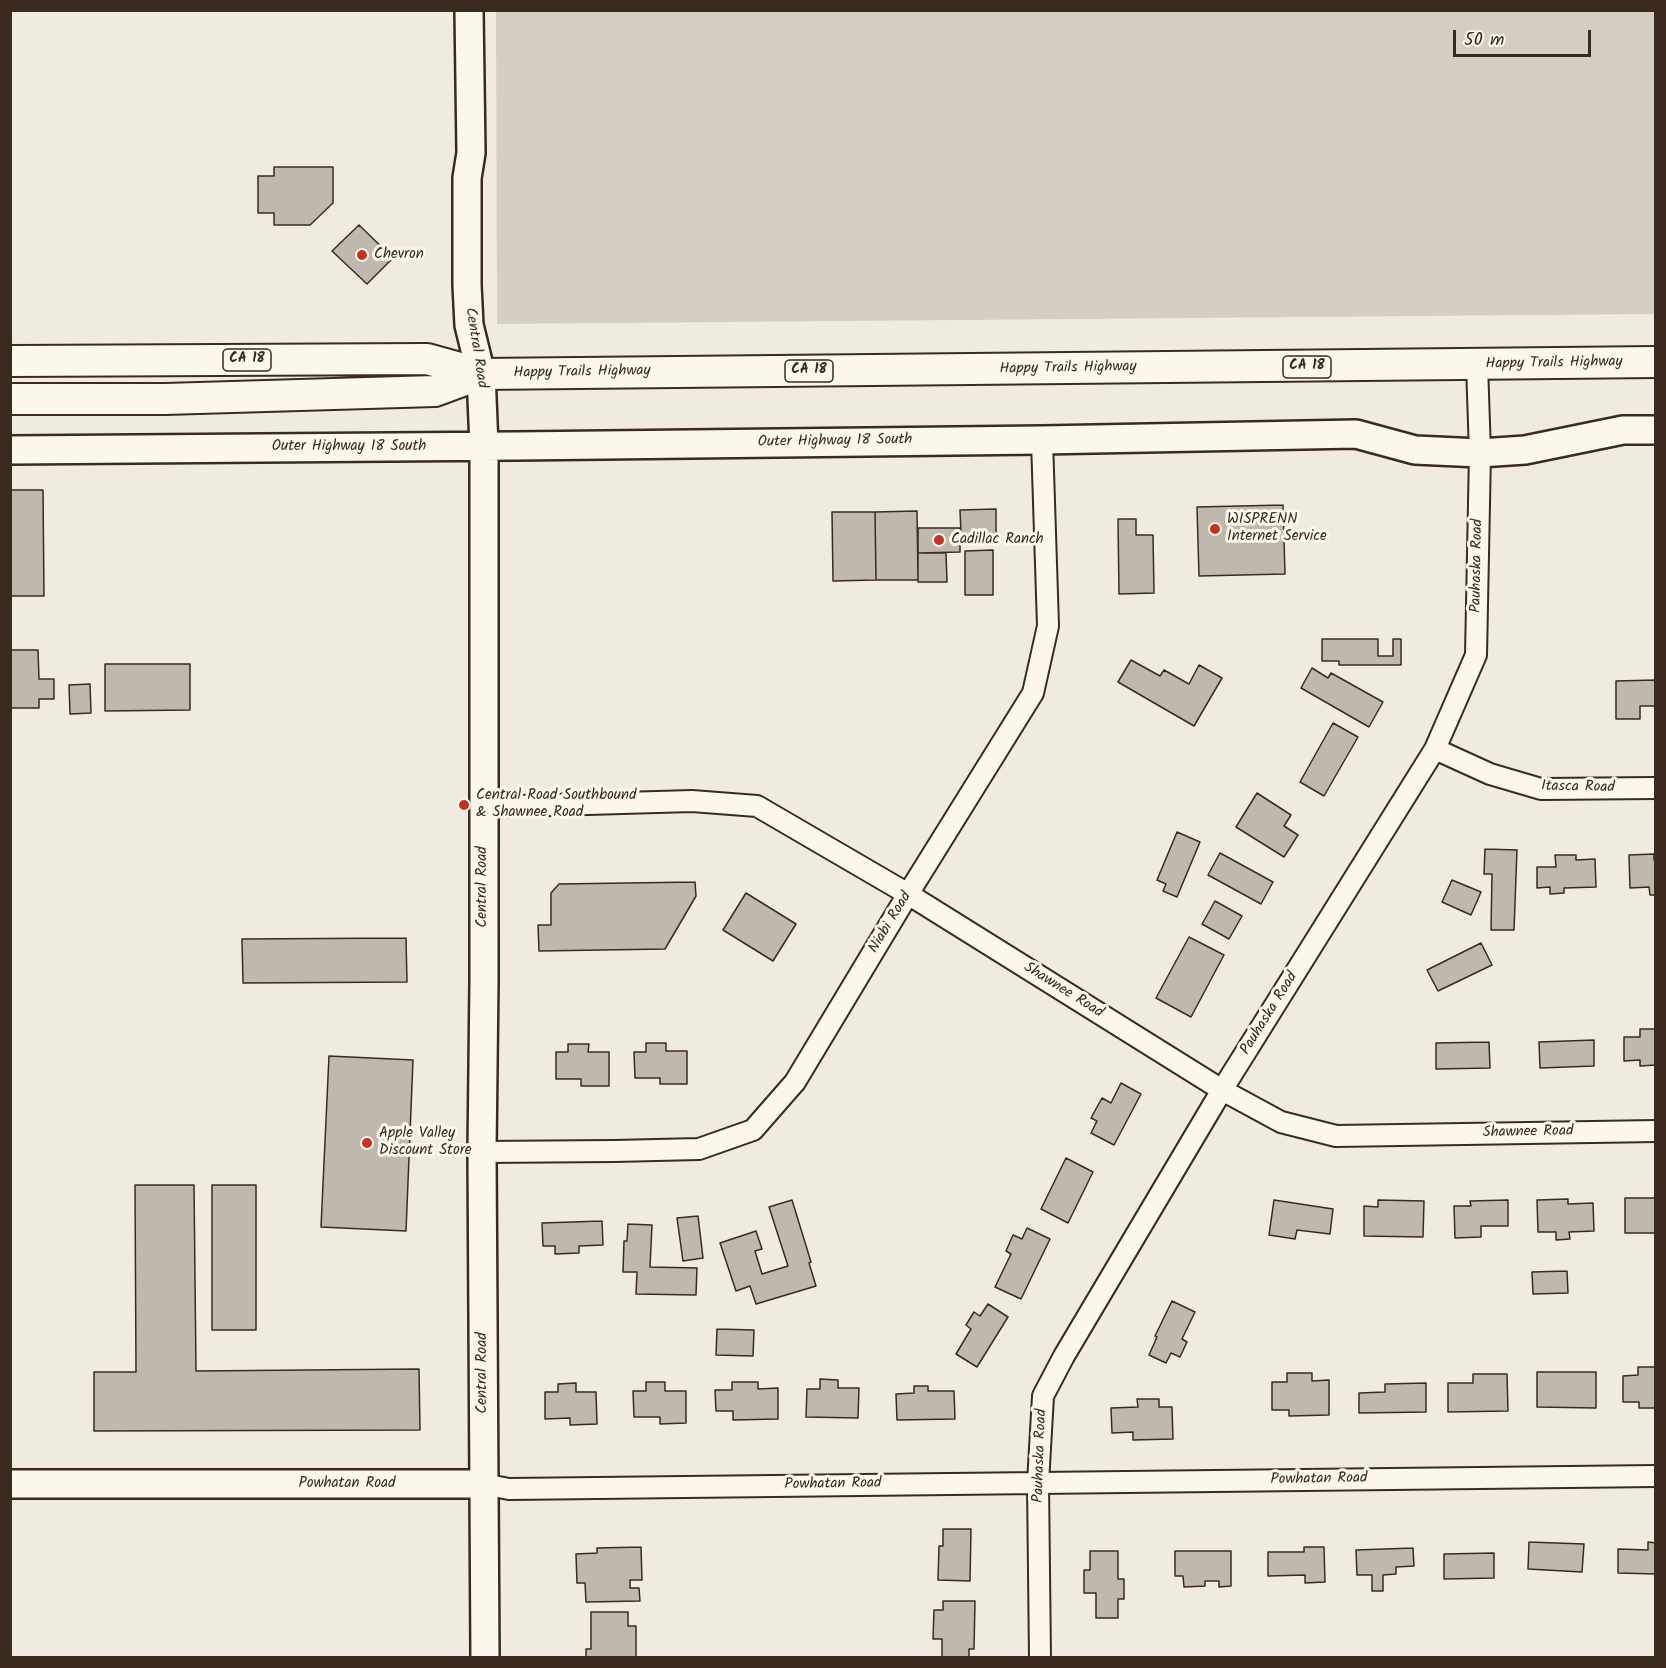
<!DOCTYPE html>
<html>
<head>
<meta charset="utf-8">
<style>
  body { margin:0 }
  #map { position:relative; width:1666px; height:1668px; overflow:hidden; background:#f0ebe0; font-family:Kalam,sans-serif }
  canvas { display:block }
  .frame { position:absolute; inset:0; border:12px solid #3b2a1e; pointer-events:none }
  .scale { position:absolute; left:1453px; top:30px; width:138px; height:27px; box-sizing:border-box; border:3px solid #3b2a1e; border-top:0; padding-left:8px; font-size:18px; line-height:21px; white-space:nowrap; color:#3b2a1e; -webkit-text-stroke:4px #fbf7ec; paint-order:stroke }
</style>
</head>
<body>
<div id="map">
<canvas width="1666" height="1668"></canvas>
<div class="frame"></div>
<div class="scale">50 m</div>
</div>
<script>
const ctx = document.querySelector('canvas').getContext('2d');
ctx.lineJoin = 'round';
function fillPath(path, color) { ctx.fillStyle = color; ctx.fill(path, 'evenodd'); }
const poly = rows => new Path2D(rows.map(r => 'M' + r).join(''));
function stroke(path, color, width, dash) { ctx.strokeStyle = color; ctx.lineWidth = width; ctx.lineCap = dash ? 'butt' : 'round'; ctx.setLineDash(dash || []); ctx.stroke(path); }
function drawText(font, color, halo, rows, align = 'center') {
  ctx.font = font + ' Kalam,sans-serif'; ctx.lineWidth = 6; ctx.setLineDash([]); ctx.textBaseline = 'middle'; ctx.strokeStyle = halo; ctx.fillStyle = color; for (const [text, x, y, turn = 0] of rows) {
    ctx.save(); ctx.translate(x, y); ctx.rotate((+turn || 0) * Math.PI / 180); ctx.textAlign = isNaN(turn) ? turn : align; if (halo) ctx.strokeText(text, 0, 0); ctx.fillText(text, 0, 0); ctx.restore();
  }
}
fillPath(poly([
  [496,11,1655,11,1655,314,497,324]
]), '#d5cec3');
const building = poly([
  [274,167,333,167,333,203,310,225,274,225,274,213,258,213,258,176,274,176,274,167],
  [359,225,393,258,367,284,332,251,359,225],
  [10,490,43,490,44,596,10,596,10,490],
  [1283,505,1285,574,1199,576,1197,507,1283,505],
  [996,509,996,534,961,534,960,510,996,509],
  [917,511,918,580,876,580,875,512,917,511],
  [832,512,875,512,876,580,833,581,832,512],
  [1118,519,1136,519,1136,535,1153,535,1154,593,1119,594,1118,519],
  [918,528,960,528,960,552,918,553,918,528],
  [993,550,993,595,965,595,965,551,993,550],
  [918,553,946,553,947,582,918,582,918,553],
  [1322,639,1378,639,1378,656,1393,656,1393,639,1401,639,1401,665,1339,665,1339,661,1322,661,1322,639],
  [10,650,38,650,39,679,54,679,54,699,39,699,39,708,10,708,10,650],
  [1131,660,1160,676,1164,670,1189,684,1199,665,1222,678,1194,726,1118,682,1131,660],
  [105,664,190,664,190,710,105,711,105,664],
  [1312,668,1328,678,1331,673,1383,702,1369,727,1301,688,1312,668],
  [1656,680,1656,706,1640,706,1640,719,1616,719,1616,681,1656,680],
  [90,684,91,713,70,714,69,685,90,684],
  [1333,723,1358,737,1324,796,1300,782,1333,723],
  [1257,793,1291,815,1284,826,1298,835,1284,857,1236,827,1257,793],
  [1177,832,1200,842,1177,897,1163,891,1166,884,1157,880,1177,832],
  [1485,849,1517,850,1514,930,1491,930,1492,874,1484,874,1485,849],
  [1220,853,1273,882,1261,904,1208,875,1220,853],
  [1654,854,1654,860,1656,860,1656,895,1650,895,1649,887,1630,888,1629,855,1654,854],
  [1555,855,1576,855,1576,860,1595,859,1596,887,1564,888,1564,893,1550,894,1550,887,1537,888,1537,867,1556,867,1555,855],
  [1452,880,1481,892,1471,915,1442,902,1452,880],
  [695,882,696,896,665,949,539,951,538,925,551,925,551,893,559,884,695,882],
  [746,893,796,924,773,961,723,930,746,893],
  [1215,901,1242,916,1229,939,1202,924,1215,901],
  [1189,937,1224,955,1191,1017,1156,998,1189,937],
  [406,938,407,982,243,983,242,939,406,938],
  [1481,943,1492,965,1438,991,1427,970,1481,943],
  [1640,1029,1656,1029,1656,1065,1640,1066,1640,1060,1624,1061,1624,1037,1640,1037,1640,1029],
  [1594,1040,1594,1066,1540,1068,1539,1042,1594,1040],
  [1489,1042,1490,1068,1436,1069,1436,1043,1489,1042],
  [646,1043,666,1043,666,1051,687,1051,687,1084,660,1084,660,1078,635,1078,634,1052,646,1052,646,1043],
  [568,1044,589,1044,588,1052,609,1052,609,1086,581,1086,581,1079,556,1079,556,1052,568,1052,568,1044],
  [329,1056,413,1060,406,1231,321,1227,329,1056],
  [1121,1083,1141,1094,1114,1145,1091,1133,1097,1121,1091,1118,1102,1098,1111,1103,1121,1083],
  [1066,1158,1093,1172,1068,1223,1041,1209,1066,1158],
  [135,1185,194,1185,196,1371,419,1369,420,1430,94,1431,94,1372,136,1372,135,1185],
  [212,1185,256,1185,256,1330,212,1330,212,1185],
  [1625,1198,1656,1198,1656,1233,1625,1233,1625,1198],
  [1568,1199,1568,1204,1593,1203,1594,1231,1569,1232,1570,1239,1556,1240,1556,1232,1538,1232,1537,1200,1568,1199],
  [792,1200,811,1262,809,1263,816,1286,756,1304,750,1286,736,1291,720,1243,756,1231,762,1249,755,1251,762,1274,788,1266,769,1207,792,1200],
  [1274,1200,1333,1209,1330,1234,1297,1230,1295,1239,1269,1235,1274,1200],
  [1378,1200,1424,1201,1423,1237,1364,1236,1364,1206,1378,1207,1378,1200],
  [1508,1200,1508,1226,1481,1226,1481,1237,1455,1238,1454,1206,1471,1206,1470,1201,1508,1200],
  [698,1216,703,1258,683,1261,677,1218,698,1216],
  [602,1221,603,1245,579,1246,579,1253,555,1254,555,1246,543,1246,542,1223,602,1221],
  [628,1224,652,1225,650,1267,697,1268,696,1295,636,1294,637,1272,623,1272,624,1241,627,1241,628,1224],
  [1027,1228,1050,1239,1021,1299,995,1287,1011,1254,1006,1251,1013,1235,1022,1239,1027,1228],
  [1567,1271,1568,1293,1533,1294,1532,1272,1567,1271],
  [1172,1301,1195,1312,1182,1339,1187,1342,1180,1357,1171,1353,1166,1363,1149,1355,1157,1337,1155,1336,1172,1301],
  [988,1304,1008,1317,977,1367,956,1354,971,1329,966,1325,974,1312,980,1316,988,1304],
  [717,1329,754,1330,753,1356,716,1355,717,1329],
  [1638,1367,1656,1367,1656,1408,1639,1408,1639,1402,1623,1402,1623,1376,1638,1375,1638,1367],
  [1537,1372,1596,1372,1596,1408,1537,1407,1537,1372],
  [1287,1373,1312,1373,1312,1381,1329,1380,1329,1415,1289,1416,1289,1410,1272,1410,1272,1382,1287,1382,1287,1373],
  [1473,1374,1507,1374,1508,1411,1448,1412,1448,1383,1473,1383,1473,1374],
  [820,1379,838,1380,838,1388,859,1388,858,1418,806,1417,807,1389,820,1389,820,1379],
  [646,1382,665,1382,665,1391,686,1391,686,1423,660,1424,660,1417,634,1417,633,1391,646,1391,646,1382],
  [732,1382,758,1382,758,1389,778,1388,778,1419,733,1420,733,1411,716,1411,715,1390,732,1390,732,1382],
  [576,1383,576,1392,596,1392,597,1424,570,1425,570,1418,545,1419,545,1392,558,1392,558,1384,576,1383],
  [1426,1383,1426,1412,1359,1413,1359,1393,1385,1392,1385,1384,1426,1383],
  [914,1386,928,1386,928,1391,954,1391,955,1419,897,1420,896,1394,914,1393,914,1386],
  [1137,1399,1159,1399,1159,1407,1172,1407,1173,1439,1133,1440,1133,1432,1112,1433,1111,1408,1138,1407,1137,1399],
  [943,1529,971,1529,970,1581,938,1580,939,1546,943,1546,943,1529],
  [1529,1542,1584,1544,1582,1572,1528,1569,1529,1542],
  [1648,1542,1656,1543,1656,1574,1618,1573,1618,1549,1648,1550,1648,1542],
  [641,1547,642,1580,630,1580,630,1588,639,1588,640,1601,586,1602,585,1583,577,1583,576,1554,597,1553,597,1548,641,1547],
  [1304,1547,1324,1547,1325,1582,1305,1583,1305,1575,1268,1576,1268,1552,1304,1552,1304,1547],
  [1413,1548,1414,1566,1396,1567,1396,1574,1383,1575,1383,1591,1372,1591,1372,1575,1357,1575,1356,1550,1413,1548],
  [1090,1551,1118,1551,1118,1579,1124,1579,1124,1599,1118,1599,1118,1618,1096,1618,1096,1593,1084,1593,1084,1570,1090,1570,1090,1551],
  [1175,1551,1231,1551,1231,1586,1219,1587,1219,1581,1205,1581,1205,1586,1184,1587,1183,1576,1175,1576,1175,1551],
  [1494,1553,1494,1578,1444,1579,1444,1554,1494,1553],
  [943,1601,975,1601,974,1649,969,1649,969,1658,942,1658,942,1639,933,1639,934,1610,943,1610,943,1601],
  [591,1612,628,1612,628,1626,636,1626,636,1658,586,1658,586,1649,591,1649,591,1612]
]);
fillPath(building, '#c0b8ad');
stroke(building, '#3b2a1e', 1.5);
const street = poly([
  [1435,749,1490,774,1541,789,1656,788],
  [483,807,692,801,757,806,908,894,1222,1090,1281,1122,1336,1136,1656,1131],
  [482,1152,614,1151,699,1149,753,1130,795,1082,908,894,1033,693,1048,626,1042,440],
  [483,1484,509,1489,1656,1476],
  [1040,1658,1038,1483,1043,1396,1064,1356,1222,1090,1435,749,1476,655,1480,453,1477,365]
]);
const secondary = poly([
  [469,10,471,153,467,178,467,285,469,325,481,374,484,446,484,981,482,1152,485,1658],
  [10,450,516,446,1042,440,1356,434,1415,450,1480,453,1525,450,1623,430,1656,430],
  [10,1484,483,1484]
]);
const primary = poly([
  [10,361,427,359,481,374,1656,362],
  [10,399,165,399,435,391,481,374]
]);
stroke(street, '#3b2a1e', 24);
stroke(secondary, '#3b2a1e', 32);
stroke(primary, '#3b2a1e', 34);
stroke(street, '#fbf7ec', 20);
stroke(secondary, '#fbf7ec', 27);
stroke(primary, '#fbf7ec', 30);
for (const [x, y, r, color] of [
  [362,255,6,"#c8321e"],
  [1215,529,6,"#c8321e"],
  [939,540,6,"#c8321e"],
  [464,805,6,"#c8321e"],
  [367,1143,6,"#c8321e"]
]) { const dot = new Path2D(); dot.arc(x, y, r, 0, 2 * Math.PI); ctx.fillStyle = color; ctx.fill(dot); stroke(dot, '#fbf7ec', 2); }
for (const [x, y, w] of [
  [247,360,48],
  [1307,367,48],
  [809,371,48]
]) { const box = new Path2D(); box.roundRect(x - w / 2, y - 11, w, 22, 4.5); ctx.fillStyle = '#fbf7ec'; ctx.fill(box); stroke(box, '#3b2a1e', 1.5); }
drawText('bold 14px', '#3b2a1e', null, [
  ["CA 18",247,360],
  ["CA 18",1307,367],
  ["CA 18",809,371]
]);
drawText('15px', '#3b2a1e', '#fbf7ec', [
  ["Chevron",374,255],
  ["WISPRENN",1227,520],
  ["Internet Service",1227,537],
  ["Cadillac Ranch",951,540],
  ["Central Road Southbound",476,796],
  ["& Shawnee Road",476,813],
  ["Apple Valley",379,1134],
  ["Discount Store",379,1151]
], 'left');
drawText('15px', '#3b2a1e', '#fbf7ec', [
  ["Central Road",475,348,81],
  ["Happy Trails Highway",1554,364,-1],
  ["Happy Trails Highway",1068,369,-1],
  ["Happy Trails Highway",582,373,-1],
  ["Outer Highway 18 South",835,442,-1],
  ["Outer Highway 18 South",349,447],
  ["Pauhaska Road",1478,566,-89],
  ["Itasca Road",1578,788,1],
  ["Central Road",483,887,-90],
  ["Niabi Road",891,923,-59],
  ["Shawnee Road",1063,991,32],
  ["Pauhaska Road",1270,1014,-58],
  ["Shawnee Road",1528,1133,-1],
  ["Central Road",483,1373,-90],
  ["Pauhaska Road",1041,1456,-88],
  ["Powhatan Road",1319,1480,-1],
  ["Powhatan Road",347,1484],
  ["Powhatan Road",833,1485,-1]
]);
</script>
</body>
</html>
